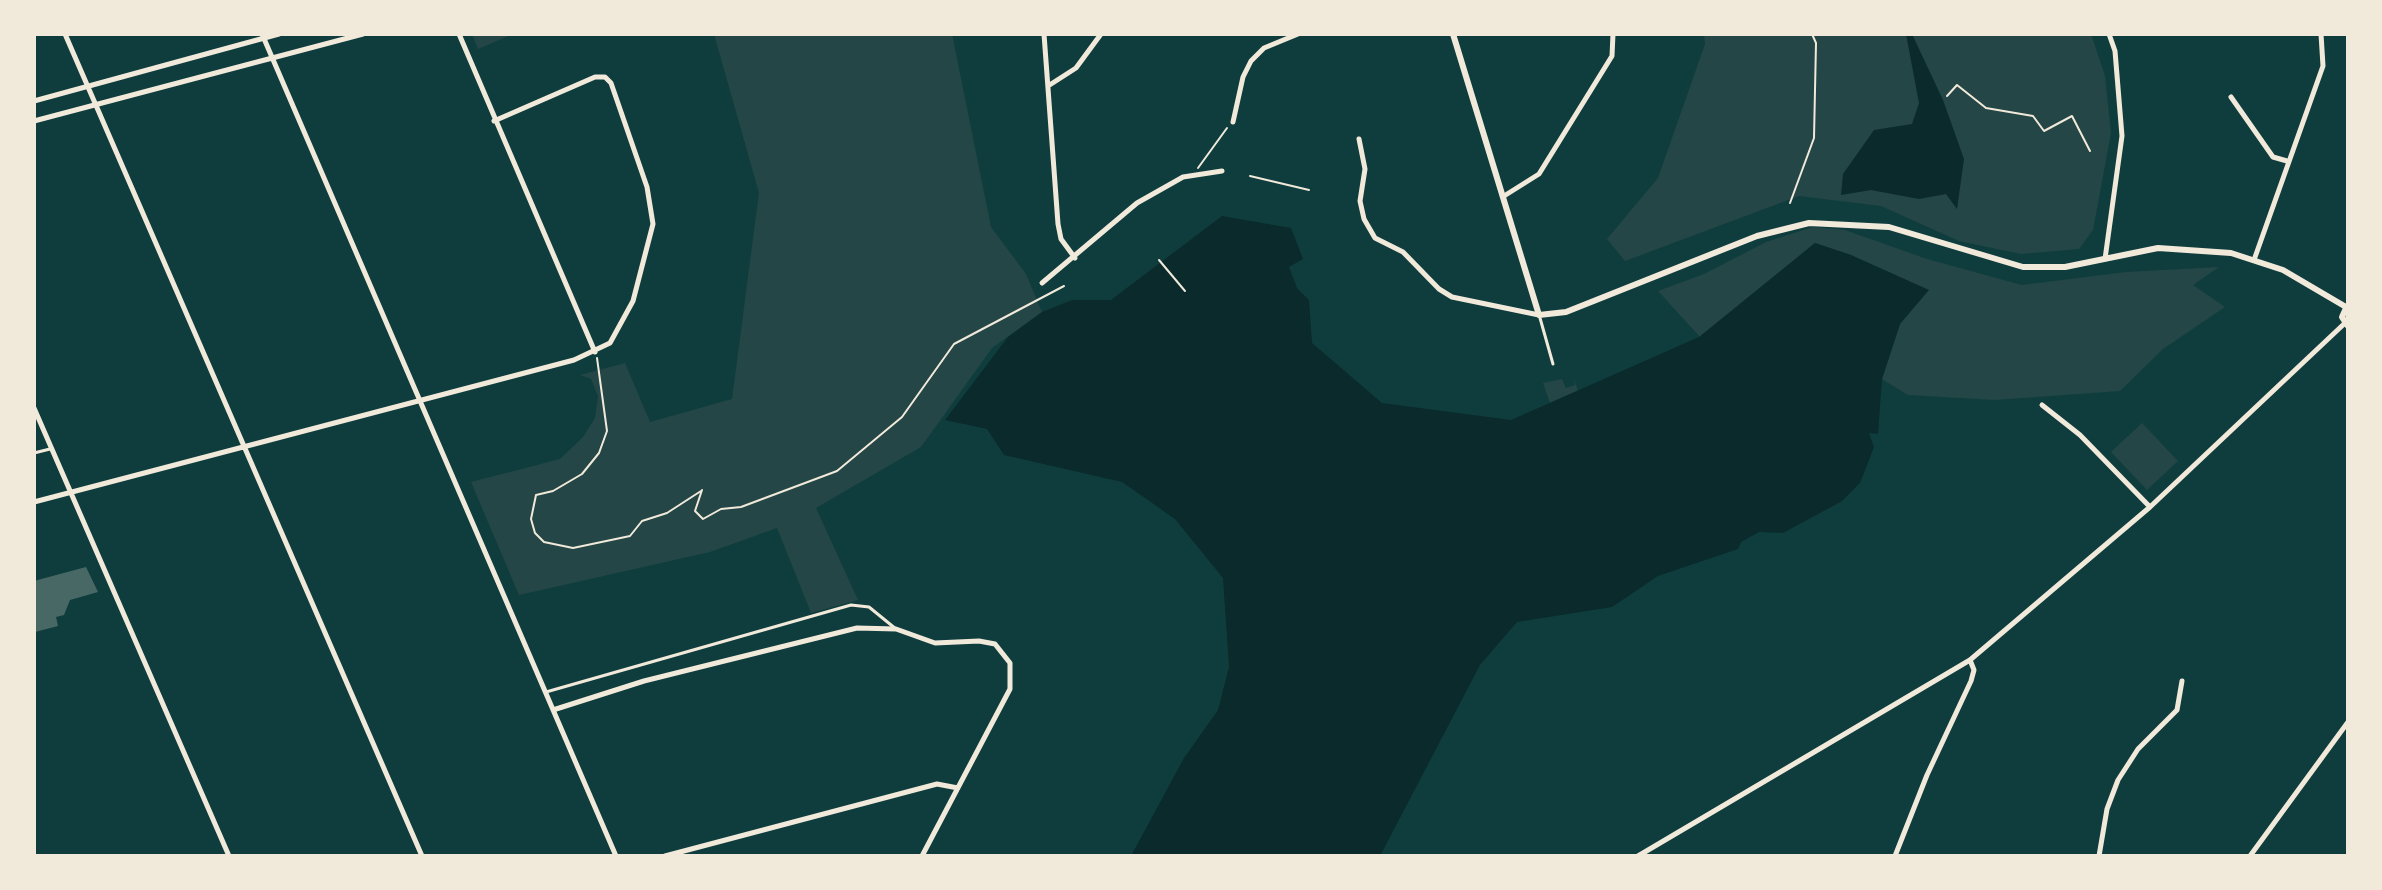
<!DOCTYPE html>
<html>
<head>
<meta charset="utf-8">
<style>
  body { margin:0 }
  #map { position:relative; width:2382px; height:890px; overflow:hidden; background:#0f3d3e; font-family:"PT Sans",sans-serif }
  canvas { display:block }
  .frame { position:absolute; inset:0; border:36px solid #f1e9da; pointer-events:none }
</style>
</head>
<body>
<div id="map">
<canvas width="2382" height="890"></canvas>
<div class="frame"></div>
</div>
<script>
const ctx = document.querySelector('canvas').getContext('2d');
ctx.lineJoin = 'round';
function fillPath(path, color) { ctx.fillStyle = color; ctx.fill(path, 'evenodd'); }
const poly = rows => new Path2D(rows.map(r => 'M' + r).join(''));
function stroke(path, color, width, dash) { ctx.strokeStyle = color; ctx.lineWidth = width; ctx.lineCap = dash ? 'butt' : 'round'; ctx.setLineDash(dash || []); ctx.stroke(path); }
fillPath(poly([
  [472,34,513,34,478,49],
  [714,34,952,34,991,227,1026,274,1042,312,992,348,921,447,816,508,858,600,811,613,777,528,710,552,519,595,471,482,560,459,583,437,595,418,598,396,591,379,580,375,625,363,650,422,732,399,759,193],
  [1704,34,2091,34,2105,76,2111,133,2093,230,2079,249,2021,254,1959,241,1881,206,1799,196,1625,261,1607,239,1658,178,1705,44],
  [1813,227,1845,230,1927,259,2022,285,2126,272,2219,267,2193,285,2225,307,2163,349,2120,391,1995,400,1908,395,1882,379,1900,324,1851,255,1815,243,1700,337,1658,291,1704,274,1766,242],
  [1573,376,1578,391,1550,403,1543,383,1562,379,1566,388,1575,385],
  [2142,423,2178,461,2147,490,2111,452]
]), '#244646');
fillPath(poly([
  [1906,34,1912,34,1943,100,1964,159,1957,209,1946,194,1919,199,1871,190,1841,195,1843,174,1874,130,1912,124,1919,103],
  [1222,216,1291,228,1303,259,1289,267,1297,288,1309,300,1312,343,1382,403,1511,420,1699,337,1815,243,1851,255,1929,290,1900,324,1882,379,1878,434,1869,433,1874,447,1860,483,1842,501,1783,533,1759,532,1741,542,1738,549,1658,576,1612,607,1517,622,1480,665,1380,856,1131,856,1184,758,1218,710,1229,667,1223,578,1175,519,1122,482,1004,455,987,429,945,420,1008,337,1042,312,1072,300,1111,300]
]), '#0a2a2b');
fillPath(poly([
  [86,567,98,592,70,600,64,615,56,617,58,626,35,632,34,581]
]), '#486865');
stroke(poly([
  [1947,96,1957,85,1986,108,2033,116,2044,131,2072,116,2090,151],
  [1198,168,1227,128],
  [1250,176,1309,190],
  [1790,203,1814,138,1816,43,1812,34],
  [1159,260,1185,291],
  [597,358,607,431,599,453,582,474,553,491,536,495,531,519,535,533,544,542,573,548,630,536,642,521,667,513,701,491],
  [702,490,695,511,703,519,721,509,741,507,837,471,902,417,954,344,1064,286]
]), '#f1e9da', 2);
stroke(poly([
  [1540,318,1553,364],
  [34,453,50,449],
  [546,692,851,605,869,607,896,629]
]), '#f1e9da', 3);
stroke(poly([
  [65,34,422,856],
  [262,34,616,856],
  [459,34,595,352],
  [1044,34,1058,224,1061,239,1075,258],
  [1048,86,1076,68,1101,34],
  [2231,97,2273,157,2287,161],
  [34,101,279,34],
  [34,121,363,34],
  [1233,122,1243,77,1251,61,1264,48,1298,34],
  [1359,139,1365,169,1360,201,1364,219,1375,238,1403,252,1439,289,1452,297,1539,315],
  [1504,196,1539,174,1612,56,1613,34],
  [2105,259,2122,136,2115,51,2109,34],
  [2254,260,2323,66,2321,34],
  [1042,283,1137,203,1183,177,1222,171],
  [2042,405,2080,435,2150,507],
  [34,408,229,856],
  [34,502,574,360,610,343,633,301,653,224,647,187,611,83,605,77,595,77,494,121],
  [553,710,644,681,857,628,896,629,935,643,979,641,995,644,1010,663,1010,689,922,856],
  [665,856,937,784,958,788],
  [1638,856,1970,660,2150,507,2345,323],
  [1895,856,1927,775,1971,681,1974,670,1970,660],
  [2099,856,2107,809,2118,780,2138,749,2177,710,2182,681],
  [2250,856,2348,722]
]), '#f1e9da', 5);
stroke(poly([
  [1453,34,1539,315,1566,312,1757,236,1809,223,1889,227,2023,267,2065,267,2158,248,2231,253,2283,270,2346,307],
  [2347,306,2342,317,2348,326]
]), '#f1e9da', 6);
</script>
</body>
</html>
